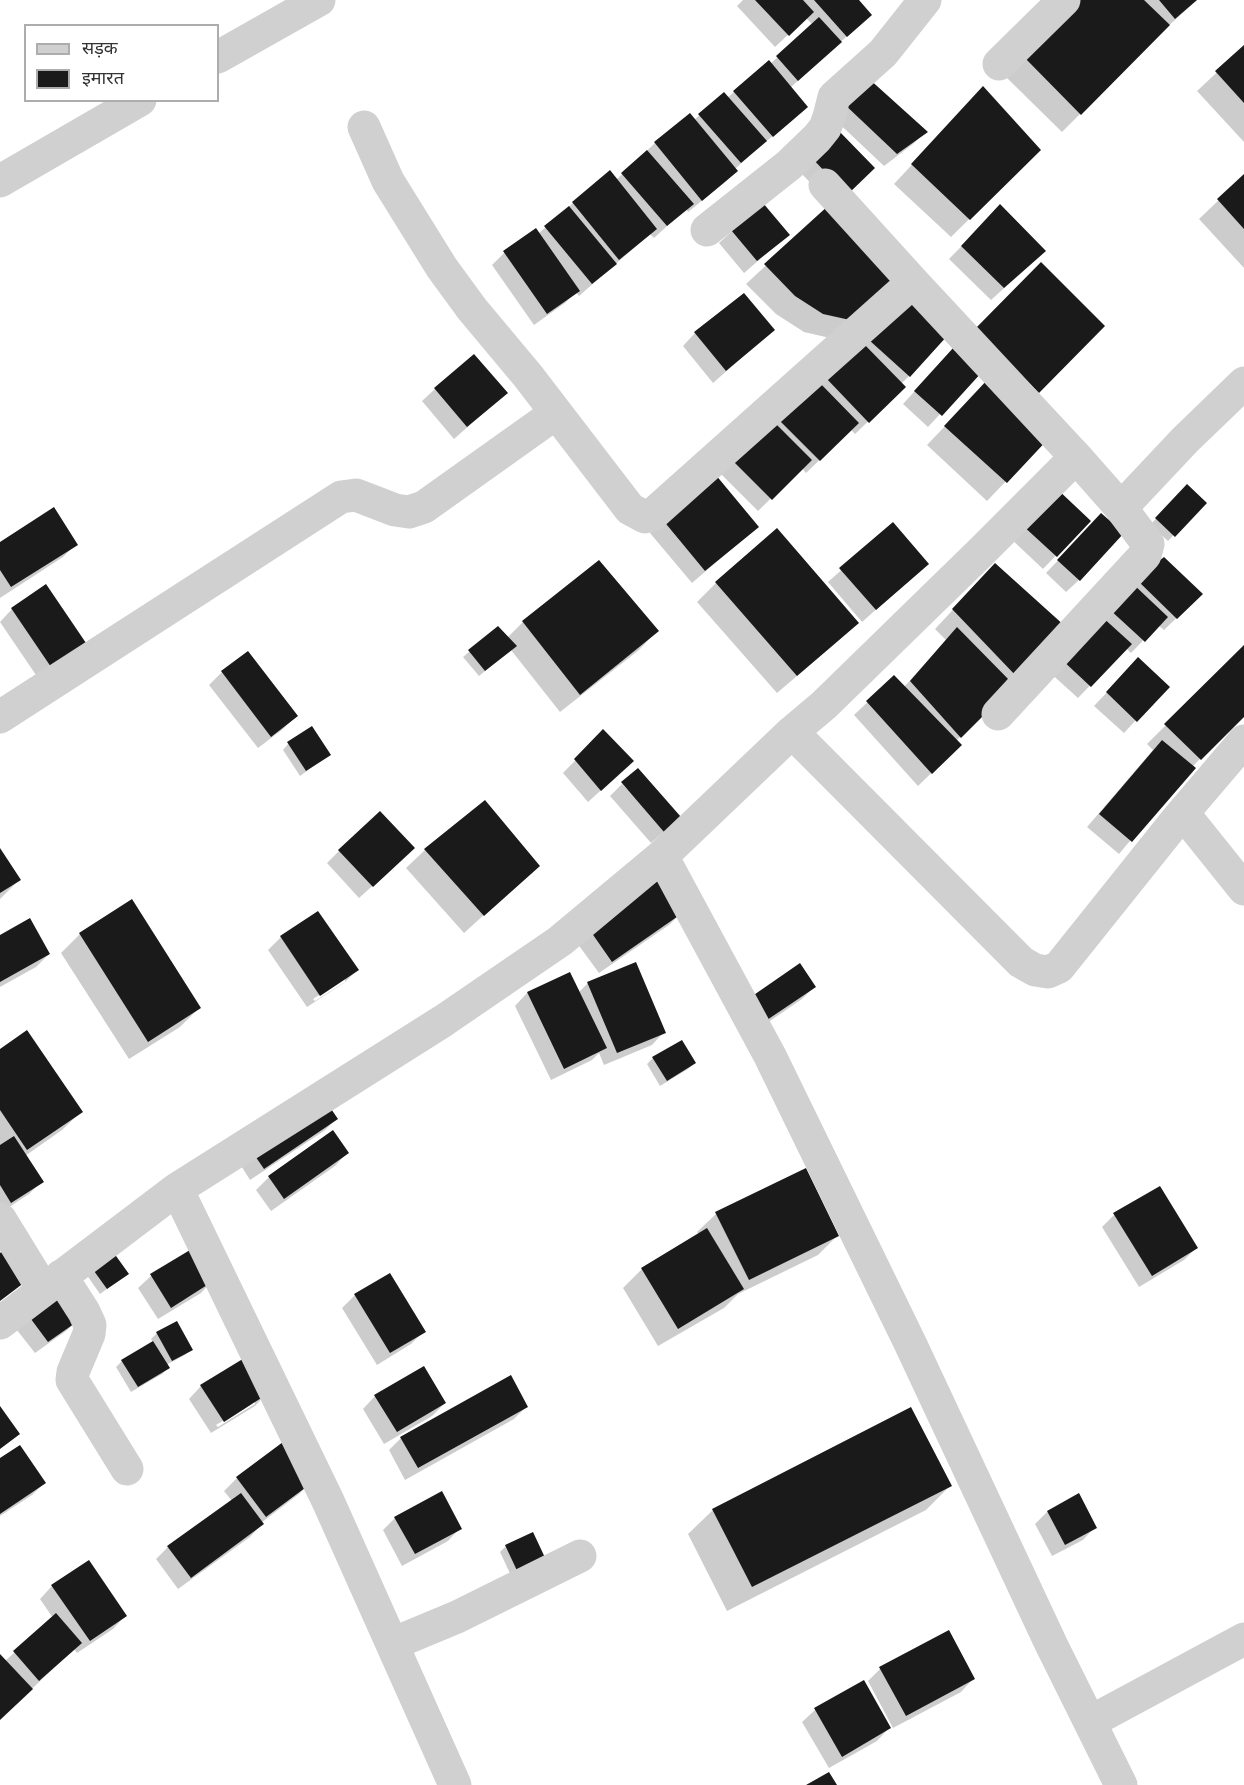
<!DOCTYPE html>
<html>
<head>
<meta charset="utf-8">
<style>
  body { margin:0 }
  #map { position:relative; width:1244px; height:1785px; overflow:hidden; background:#fff; font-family:Karla,"Noto Sans Devanagari",sans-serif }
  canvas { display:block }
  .legend { position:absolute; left:24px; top:24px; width:195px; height:78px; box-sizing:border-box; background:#fff; border:2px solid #adadad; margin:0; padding:8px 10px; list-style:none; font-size:18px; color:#333 }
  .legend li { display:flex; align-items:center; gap:12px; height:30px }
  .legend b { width:30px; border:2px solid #adadad }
</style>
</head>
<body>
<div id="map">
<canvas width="1244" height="1785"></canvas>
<ul class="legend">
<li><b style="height:8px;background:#d0d0d0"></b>सड़क</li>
<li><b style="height:16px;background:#1a1a1a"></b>इमारत</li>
</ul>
</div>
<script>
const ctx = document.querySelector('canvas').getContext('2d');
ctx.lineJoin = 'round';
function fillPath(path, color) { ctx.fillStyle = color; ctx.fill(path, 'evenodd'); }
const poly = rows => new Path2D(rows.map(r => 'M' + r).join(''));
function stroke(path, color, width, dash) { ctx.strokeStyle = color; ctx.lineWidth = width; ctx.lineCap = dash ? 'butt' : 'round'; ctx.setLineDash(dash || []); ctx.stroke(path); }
fillPath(poly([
  [743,0,857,0,857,27,790,88,794,119,758,148,735,169,736,171,724,183,688,212,686,209,654,238,650,234,579,296,576,292,565,303,534,325,492,265,504,253,538,234,573,203,616,180,655,143,690,115,694,120,724,94,727,98,769,62,770,64,813,25,806,18,775,47,737,6],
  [1077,0,1197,0,1165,29,1062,132,1005,76],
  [1244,47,1244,142,1197,91],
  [983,88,1039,150,951,237,894,184],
  [842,102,925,132,913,144,884,166,829,114],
  [838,132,833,206,798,170],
  [1244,176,1244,268,1199,219],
  [829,207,894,278,830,338,804,332,776,314,746,284],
  [1000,207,1032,263,991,300,949,259],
  [732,231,788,235,744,273,719,243],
  [1041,264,1103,326,1020,409,1049,436,987,501,927,445,989,380,980,371,928,427,903,404,942,361,955,349,956,350],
  [895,313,909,376,901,384,904,387,855,434,851,430,806,473,802,468,758,511,721,474],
  [773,330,713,383,683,346,695,333],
  [435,389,506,393,454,439,422,401],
  [1187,486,1204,503,1168,541,1150,525],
  [1043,502,1089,521,1043,569,1009,537],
  [663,520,757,527,692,583,650,533],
  [893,524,914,576,862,622,828,582],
  [1089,528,1079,580,1066,592,1046,573],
  [0,543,76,544,63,557,0,598],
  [1164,559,1189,606,1164,630,1158,625,1131,653,1126,648,1078,698,1048,671],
  [716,583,857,623,838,641,777,693,697,602],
  [977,584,1064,627,1012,685,956,741,960,745,918,786,854,715,894,677,904,687,946,640,935,629],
  [12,609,72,656,38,678,0,622],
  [523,622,657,631,639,650,560,712,511,650,479,676,463,657,498,628,507,638],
  [1244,647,1244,715,1192,767,1119,854,1087,827,1153,750,1147,744],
  [247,653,296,716,283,729,258,748,209,685,222,672],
  [1126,672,1136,720,1124,733,1094,706],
  [603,732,619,774,588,802,563,773],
  [288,744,329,755,300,776,283,750],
  [622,784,666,830,651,843,610,796],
  [485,802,538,866,464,933,406,868,425,850],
  [0,850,19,880,0,899],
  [339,851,400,861,359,898,327,863],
  [682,912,669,925,599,973,577,943,590,930],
  [80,934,199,1008,180,1027,129,1059,61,953],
  [0,936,49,954,36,967,0,987],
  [281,937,357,970,344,983,307,1007,268,950],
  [345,978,345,982,315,1001,313,999],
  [800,965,814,987,802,999,751,1034],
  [569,974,578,993,588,983,664,1032,652,1045,604,1065,599,1053,592,1060,551,1080,515,1006,527,993],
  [0,1051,81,1112,62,1130,25,1156,42,1181,29,1194,0,1213],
  [653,1058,694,1063,688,1069,660,1086,647,1064],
  [336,1119,324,1131,250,1180,240,1164],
  [332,1132,347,1153,335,1166,271,1211,256,1190,269,1177],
  [716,1214,837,1236,818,1255,738,1294,724,1308,658,1346,623,1288,642,1269,699,1235,697,1232],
  [1114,1215,1196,1248,1184,1260,1139,1287,1102,1227],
  [194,1249,213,1280,201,1293,158,1319,138,1288,151,1276],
  [84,1271,127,1274,100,1294],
  [355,1295,424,1331,411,1344,377,1365,342,1308],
  [26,1312,79,1319,66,1331,35,1353,13,1325],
  [157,1333,191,1349,185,1355,166,1365,168,1368,162,1374,131,1392,116,1367,122,1361,153,1342,151,1339],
  [201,1386,267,1393,255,1406,211,1433,189,1399],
  [255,1401,255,1404,218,1427,216,1425],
  [375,1396,445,1403,432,1416,384,1444,363,1409],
  [526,1407,514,1419,405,1480,389,1450,401,1438],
  [0,1460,44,1483,32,1495,0,1516],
  [237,1478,311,1482,299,1494,261,1523,262,1524,250,1537,178,1589,156,1559,168,1547,232,1501,224,1491],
  [950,1486,926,1510,727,1611,688,1534,713,1510],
  [1047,1512,1095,1527,1083,1540,1052,1556,1035,1524],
  [395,1518,460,1528,448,1541,402,1566,383,1530],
  [532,1534,514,1582,500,1552,506,1546],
  [52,1586,125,1616,113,1629,77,1653,74,1649,0,1719,0,1656,5,1661,53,1618,40,1599],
  [880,1669,973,1679,961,1692,893,1728,868,1681],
  [863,1682,889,1728,877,1741,829,1768,802,1722,815,1710]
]), '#0003');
fillPath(poly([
  [755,0,803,0,814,12,789,36],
  [814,0,859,0,872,15,847,37],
  [1076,0,1144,0,1170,25,1081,115,1023,56],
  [1159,0,1197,0,1175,19],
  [819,17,842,42,798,81,776,56],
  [1244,45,1244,103,1215,71],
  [769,60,808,107,773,137,733,91],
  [867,77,928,132,897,154,841,101],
  [983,86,1041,150,970,220,911,164],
  [724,92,767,141,741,163,698,114],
  [690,113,738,171,702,201,654,142],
  [838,130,875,168,847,195,810,156],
  [647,150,694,204,667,226,621,173],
  [610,170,657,229,619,260,572,202],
  [1244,174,1244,229,1217,199],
  [763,203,790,235,757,261,731,230],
  [1000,204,1046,251,1004,288,961,246],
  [829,205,896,278,850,320,823,314,795,296,764,264],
  [569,206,617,264,592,284,544,226],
  [536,228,580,291,547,314,503,251],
  [1041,262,1105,326,1039,393,975,329],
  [744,293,775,330,726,371,694,332],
  [907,298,948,335,910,377,869,340],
  [862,342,906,387,869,423,825,377],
  [954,347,982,372,942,416,914,391],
  [474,354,508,393,467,427,434,388],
  [989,378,1051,436,1007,483,944,426],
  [817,380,859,423,820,461,777,418],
  [773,421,812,460,772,500,733,461],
  [715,474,759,527,705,571,662,519],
  [1187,484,1207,503,1175,537,1155,518],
  [1055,487,1091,521,1057,557,1021,524],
  [54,507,78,545,11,587,0,570,0,542],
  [1101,513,1124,533,1080,581,1057,560],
  [893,522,929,564,876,610,839,568],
  [777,528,859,623,797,676,715,582],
  [1164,557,1203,594,1177,619,1136,579],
  [599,560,659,631,580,695,522,621],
  [995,563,1066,627,1018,678,952,609],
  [1132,583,1168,617,1145,642,1108,608],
  [46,584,86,643,51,667,11,608],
  [1100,615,1132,644,1091,687,1060,658],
  [498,626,517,646,485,671,468,650],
  [957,627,1014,685,961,738,910,681],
  [1244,645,1244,717,1201,760,1164,724],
  [248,651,298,716,271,737,221,671],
  [1138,657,1170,687,1137,722,1106,692],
  [894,675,962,745,932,774,866,701],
  [312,726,331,755,306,771,287,742],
  [603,729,634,761,601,791,574,759],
  [1162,740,1196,768,1132,842,1099,814],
  [638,768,681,817,664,832,621,782],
  [485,800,540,866,484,916,424,849],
  [380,811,415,848,373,887,338,850],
  [0,848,21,880,0,893],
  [660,879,684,912,612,962,589,929],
  [132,899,201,1008,148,1042,79,933],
  [318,911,359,970,320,996,280,936],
  [30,918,50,954,0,982,0,935],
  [636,962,666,1033,617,1053,587,982],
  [800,963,816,987,764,1022,748,999],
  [570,972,607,1048,564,1069,527,992],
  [27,1030,83,1112,27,1150,0,1110,0,1049],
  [682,1040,696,1063,667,1081,652,1057],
  [325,1100,338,1119,264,1169,251,1150],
  [333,1130,349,1153,284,1199,268,1176],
  [14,1136,44,1182,11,1203,0,1185,0,1145],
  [806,1168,839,1236,749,1280,715,1212],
  [1160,1186,1198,1248,1152,1276,1113,1213],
  [707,1228,744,1289,678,1329,641,1268],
  [195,1247,215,1280,171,1308,150,1274],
  [5,1249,29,1279,0,1301,0,1253],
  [111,1249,129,1274,107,1289,89,1264],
  [390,1273,426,1332,390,1353,354,1294],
  [58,1287,81,1319,48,1342,25,1311],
  [177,1321,193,1350,172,1361,156,1332],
  [153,1341,170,1368,138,1387,121,1360],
  [246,1357,269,1393,224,1422,200,1385],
  [424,1366,446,1403,397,1432,374,1395],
  [511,1375,528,1407,418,1468,400,1437],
  [0,1406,20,1434,0,1449],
  [911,1407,952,1486,752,1587,712,1509],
  [283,1442,313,1482,266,1517,236,1477],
  [20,1445,46,1483,0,1514,0,1458],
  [442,1491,462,1529,415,1554,394,1517],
  [241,1493,264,1524,191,1578,167,1546],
  [1079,1493,1097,1528,1065,1545,1047,1511],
  [533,1532,548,1564,520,1577,505,1545],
  [89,1560,127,1616,90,1641,51,1585],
  [56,1613,82,1643,39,1681,13,1651],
  [949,1630,975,1679,906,1716,879,1667],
  [0,1654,33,1689,0,1720],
  [864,1680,891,1728,842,1757,814,1708],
  [829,1772,837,1785,806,1785]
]), '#1a1a1a');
stroke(poly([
  [218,57,319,0],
  [999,64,1064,0],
  [364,127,388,181,442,268,472,309,528,376,630,509,645,517,652,515,913,282],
  [0,181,140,100],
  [825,185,913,282,1076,457],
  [707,230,789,165,817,138,825,128,829,117,834,97,883,53,925,0],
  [998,714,1145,555,1148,544,1121,508],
  [0,717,341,497,356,495,395,510,409,512,424,507,556,413],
  [792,732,1021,962,1035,970,1048,972,1059,967,1175,822,1244,741],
  [1183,813,1244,889],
  [662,856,770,1056,910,1343,1051,1644,1121,1785],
  [177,1189,328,1501,455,1785],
  [0,1219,43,1289],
  [61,1276,84,1312,90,1325,89,1334,73,1372,72,1380,127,1469],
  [0,1323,177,1189,443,1021,560,941,662,856,792,732,824,705,983,550,1076,457,1121,508,1185,440,1244,383],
  [392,1644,457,1617,580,1556],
  [1090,1722,1244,1639]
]), '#d0d0d0', 33);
</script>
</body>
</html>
